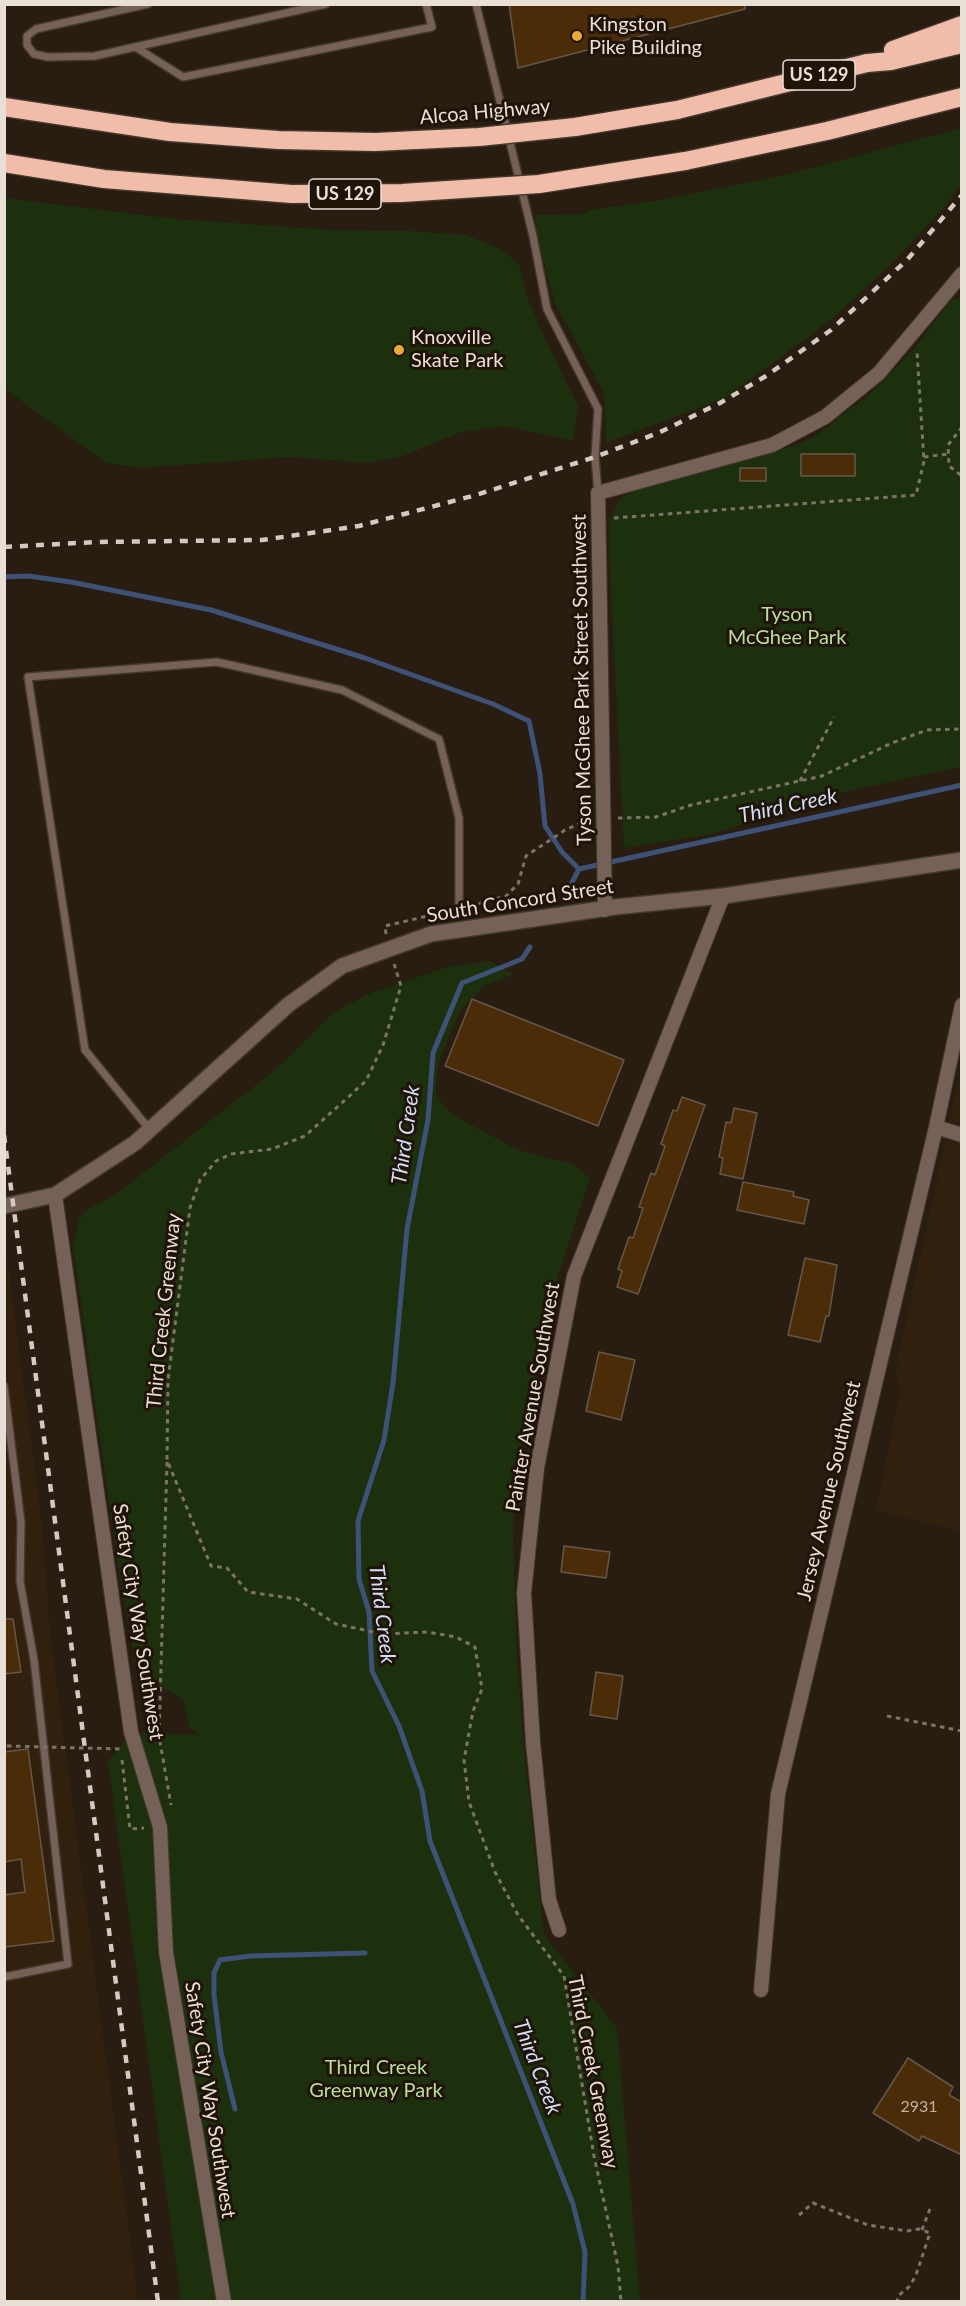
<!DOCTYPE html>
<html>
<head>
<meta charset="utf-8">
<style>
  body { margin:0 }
  #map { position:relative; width:966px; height:2306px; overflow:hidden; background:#291c10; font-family:Lato,sans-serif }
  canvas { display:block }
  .frame { position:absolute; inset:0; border:6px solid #e8dfd7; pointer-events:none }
</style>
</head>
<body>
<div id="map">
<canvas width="966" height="2306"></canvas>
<div class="frame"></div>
</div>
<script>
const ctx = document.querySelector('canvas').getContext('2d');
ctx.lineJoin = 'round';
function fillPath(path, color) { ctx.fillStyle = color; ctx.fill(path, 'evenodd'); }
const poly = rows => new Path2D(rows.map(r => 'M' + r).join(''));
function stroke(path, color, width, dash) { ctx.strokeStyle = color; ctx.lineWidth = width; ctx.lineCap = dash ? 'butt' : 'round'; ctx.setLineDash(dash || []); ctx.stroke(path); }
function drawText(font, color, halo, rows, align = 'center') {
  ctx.font = font + ' Lato,sans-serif'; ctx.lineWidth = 6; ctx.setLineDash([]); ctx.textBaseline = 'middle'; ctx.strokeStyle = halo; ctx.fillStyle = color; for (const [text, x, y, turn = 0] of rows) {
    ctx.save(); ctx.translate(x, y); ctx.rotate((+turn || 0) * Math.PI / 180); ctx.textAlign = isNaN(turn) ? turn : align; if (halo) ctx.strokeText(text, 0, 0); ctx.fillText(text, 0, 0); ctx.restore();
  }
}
fillPath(poly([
  [961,1069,961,1531,876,1511,900,1392,896,1368],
  [4,1235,42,1526,50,1633,138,2301,5,2301]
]), '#32200f');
fillPath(poly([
  [961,128,961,184,947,204,896,259,831,320,727,397,606,443,604,393,555,303,538,241,535,215,584,214,588,210,654,201,785,175],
  [4,198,176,219,334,230,409,231,466,235,501,249,519,265,527,297,540,328,578,406,573,441,503,426,461,432,400,457,368,463,289,457,140,468,106,463,5,389],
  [961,298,961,767,848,791,712,834,624,848,609,551,609,520,620,499,637,488,796,445,815,436,870,394,914,349,951,300],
  [489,961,514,974,484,986,460,1011,438,1063,436,1096,451,1114,518,1150,572,1164,590,1178,550,1300,517,1468,513,1538,517,1657,524,1749,544,1935,617,2028,640,2301,181,2301,108,1761,131,1732,199,1735,189,1726,183,1700,141,1673,135,1663,119,1571,73,1247,79,1220,86,1210,115,1195,275,1070,334,1012,373,992,447,967]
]), '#1d300d');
stroke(poly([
  [4,577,28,576,71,582,211,610,365,658,493,704,529,721,540,774,545,826,562,852,579,869],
  [566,894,579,869,962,785],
  [530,947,522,959,462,983,433,1053,428,1120,407,1229,393,1383,384,1440,358,1521,359,1579,369,1612,372,1671,399,1726,422,1791,430,1841,573,2204,585,2252,583,2302],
  [235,2109,221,2052,214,1995,214,1973,220,1960,250,1956,365,1953]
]), '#3e5176', 5);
const building = poly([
  [509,4,745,4,745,9,518,68,509,4],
  [801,454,855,454,855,476,801,476,801,454],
  [740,468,766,468,766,481,740,481,740,468],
  [472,999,624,1060,598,1126,445,1066,472,999],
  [682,1097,705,1105,638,1294,617,1287,622,1271,618,1269,629,1237,633,1238,643,1208,639,1207,651,1173,655,1175,665,1146,661,1144,673,1110,677,1111,682,1097],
  [734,1108,757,1113,743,1179,720,1174,723,1158,719,1157,726,1122,731,1123,734,1108],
  [743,1182,794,1192,793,1196,809,1200,804,1224,737,1210,743,1182],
  [805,1258,837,1265,829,1316,826,1316,820,1342,788,1335,805,1258],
  [599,1352,635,1360,621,1420,586,1411,599,1352],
  [564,1546,610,1552,606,1578,561,1572,564,1546],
  [4,1619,13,1619,21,1672,4,1674,4,1619],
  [596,1672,623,1676,617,1719,590,1715,596,1672],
  [28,1749,54,1941,4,1947,4,1895,25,1892,21,1859,4,1862,4,1752,28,1749],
  [908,2058,953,2087,949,2095,962,2102,962,2155,922,2136,919,2141,873,2113,908,2058]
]);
fillPath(building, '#4b2c08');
stroke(building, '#675749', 1.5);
const service = poly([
  [148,4,36,29,27,36,27,45,34,54,48,57,95,56,326,4],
  [476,4,533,236,547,309,598,409,595,457,598,493],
  [137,48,183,77,432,27,426,4],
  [150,1130,85,1050,28,677,217,662,342,690,439,739,459,818,459,909],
  [4,1386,21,1522,20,1581,34,1660,68,1964,4,1977]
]);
const minor = poly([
  [605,910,598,493,772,445,825,417,879,373,962,274],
  [936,1127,962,1135],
  [55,1195,131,1732,160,1827,166,1952,224,2302],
  [559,1930,549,1900,533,1743,524,1593,537,1468,574,1276,723,896],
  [761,1990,778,1794,936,1127,962,1005]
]);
const tertiary = poly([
  [4,1206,55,1195,135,1143,288,1005,342,966,431,934,615,907,723,896,962,860]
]);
const motorway = poly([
  [893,50,962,25],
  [677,110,867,63,891,61,962,44],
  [685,161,827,131,962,97]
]);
stroke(service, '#44372c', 10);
stroke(minor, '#44372c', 16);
stroke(tertiary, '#44372c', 18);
stroke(motorway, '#44372c', 21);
stroke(poly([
  [962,427,948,445,949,466,962,476],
  [924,457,948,454],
  [614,518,916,495,924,461,917,352],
  [800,781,834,717],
  [618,818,656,817,691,805,822,776,892,743,927,730,962,729],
  [470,906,506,896,518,884,526,856,565,830,588,820],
  [386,934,385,926,449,911],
  [394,964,401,986,383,1045,366,1081,305,1136,272,1149,231,1154,216,1161,200,1180,190,1208,168,1380,167,1460,211,1566,227,1568,248,1592,297,1599,336,1624,383,1634,427,1632,456,1637,475,1647,482,1689,473,1711,464,1760,469,1802,495,1872,518,1915,564,1976,594,2156,618,2266,621,2302],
  [167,1462,159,1736,171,1805],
  [887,1716,962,1731],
  [122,1760,130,1829,144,1828],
  [799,2215,813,2203,868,2225,907,2231,919,2229,930,2233,916,2275,910,2286,898,2296,897,2302],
  [922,2230,931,2206]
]), '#7e7368', 3, [4.5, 4.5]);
stroke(service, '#766159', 7);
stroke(minor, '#766159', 14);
stroke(tertiary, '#766159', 15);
stroke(motorway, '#f1bdaa', 18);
stroke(poly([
  [4,547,96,542,262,540,359,526,476,495,595,457,658,433,720,403,766,376,831,330,907,260,962,195],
  [4,1135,158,2302]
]), '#d4cac2', 4.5, [8, 8]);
const motorwayBridge = poly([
  [4,107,170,132,278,140,375,142,479,137,575,127,677,110],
  [4,163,104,179,292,194,402,193,539,184,685,161]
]);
stroke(motorwayBridge, '#44372c', 21, []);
stroke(poly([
  [7,1746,121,1749]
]), '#7e7368', 3, [4.5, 4.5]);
stroke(motorwayBridge, '#f1bdaa', 18);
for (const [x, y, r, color] of [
  [577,36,6,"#e9aa38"],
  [399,350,6,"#e9aa38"]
]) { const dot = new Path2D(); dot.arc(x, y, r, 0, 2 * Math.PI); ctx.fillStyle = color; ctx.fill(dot); stroke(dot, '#201307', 2); }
drawText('16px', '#c1b2a3', null, [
  ["2931",919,2107]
]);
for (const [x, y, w] of [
  [819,75,72],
  [345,194,72]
]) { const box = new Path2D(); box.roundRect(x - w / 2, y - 15, w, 30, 4.5); ctx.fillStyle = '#201307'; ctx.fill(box); stroke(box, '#e8dfd7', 1.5); }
drawText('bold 18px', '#e8dfd7', null, [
  ["US 129",819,75],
  ["US 129",345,194]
]);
drawText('20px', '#e8dfd7', '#201307', [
  ["Kingston",589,25],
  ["Pike Building",589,48],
  ["Knoxville",411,338],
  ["Skate Park",411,361]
], 'left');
drawText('20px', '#e8dfd7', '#201307', [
  ["Alcoa Highway",485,112,-5],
  ["Tyson McGhee Park Street Southwest",582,680,-91],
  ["South Concord Street",520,901,-9],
  ["Third Creek Greenway",164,1311,-84],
  ["Painter Avenue Southwest",533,1397,-80],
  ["Jersey Avenue Southwest",829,1491,-77],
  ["Safety City Way Southwest",138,1622,81],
  ["Third Creek Greenway",593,2072,79],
  ["Safety City Way Southwest",210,2100,81]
]);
drawText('20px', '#b9df9e', '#201307', [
  ["Tyson",787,615],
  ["McGhee Park",787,638],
  ["Third Creek",376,2068],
  ["Greenway Park",376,2091]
]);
drawText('italic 21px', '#d1def8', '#201307', [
  ["Third Creek",788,806,-12],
  ["Third Creek",406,1135,-82],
  ["Third Creek",382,1614,83],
  ["Third Creek",537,2067,69]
]);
</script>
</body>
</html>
